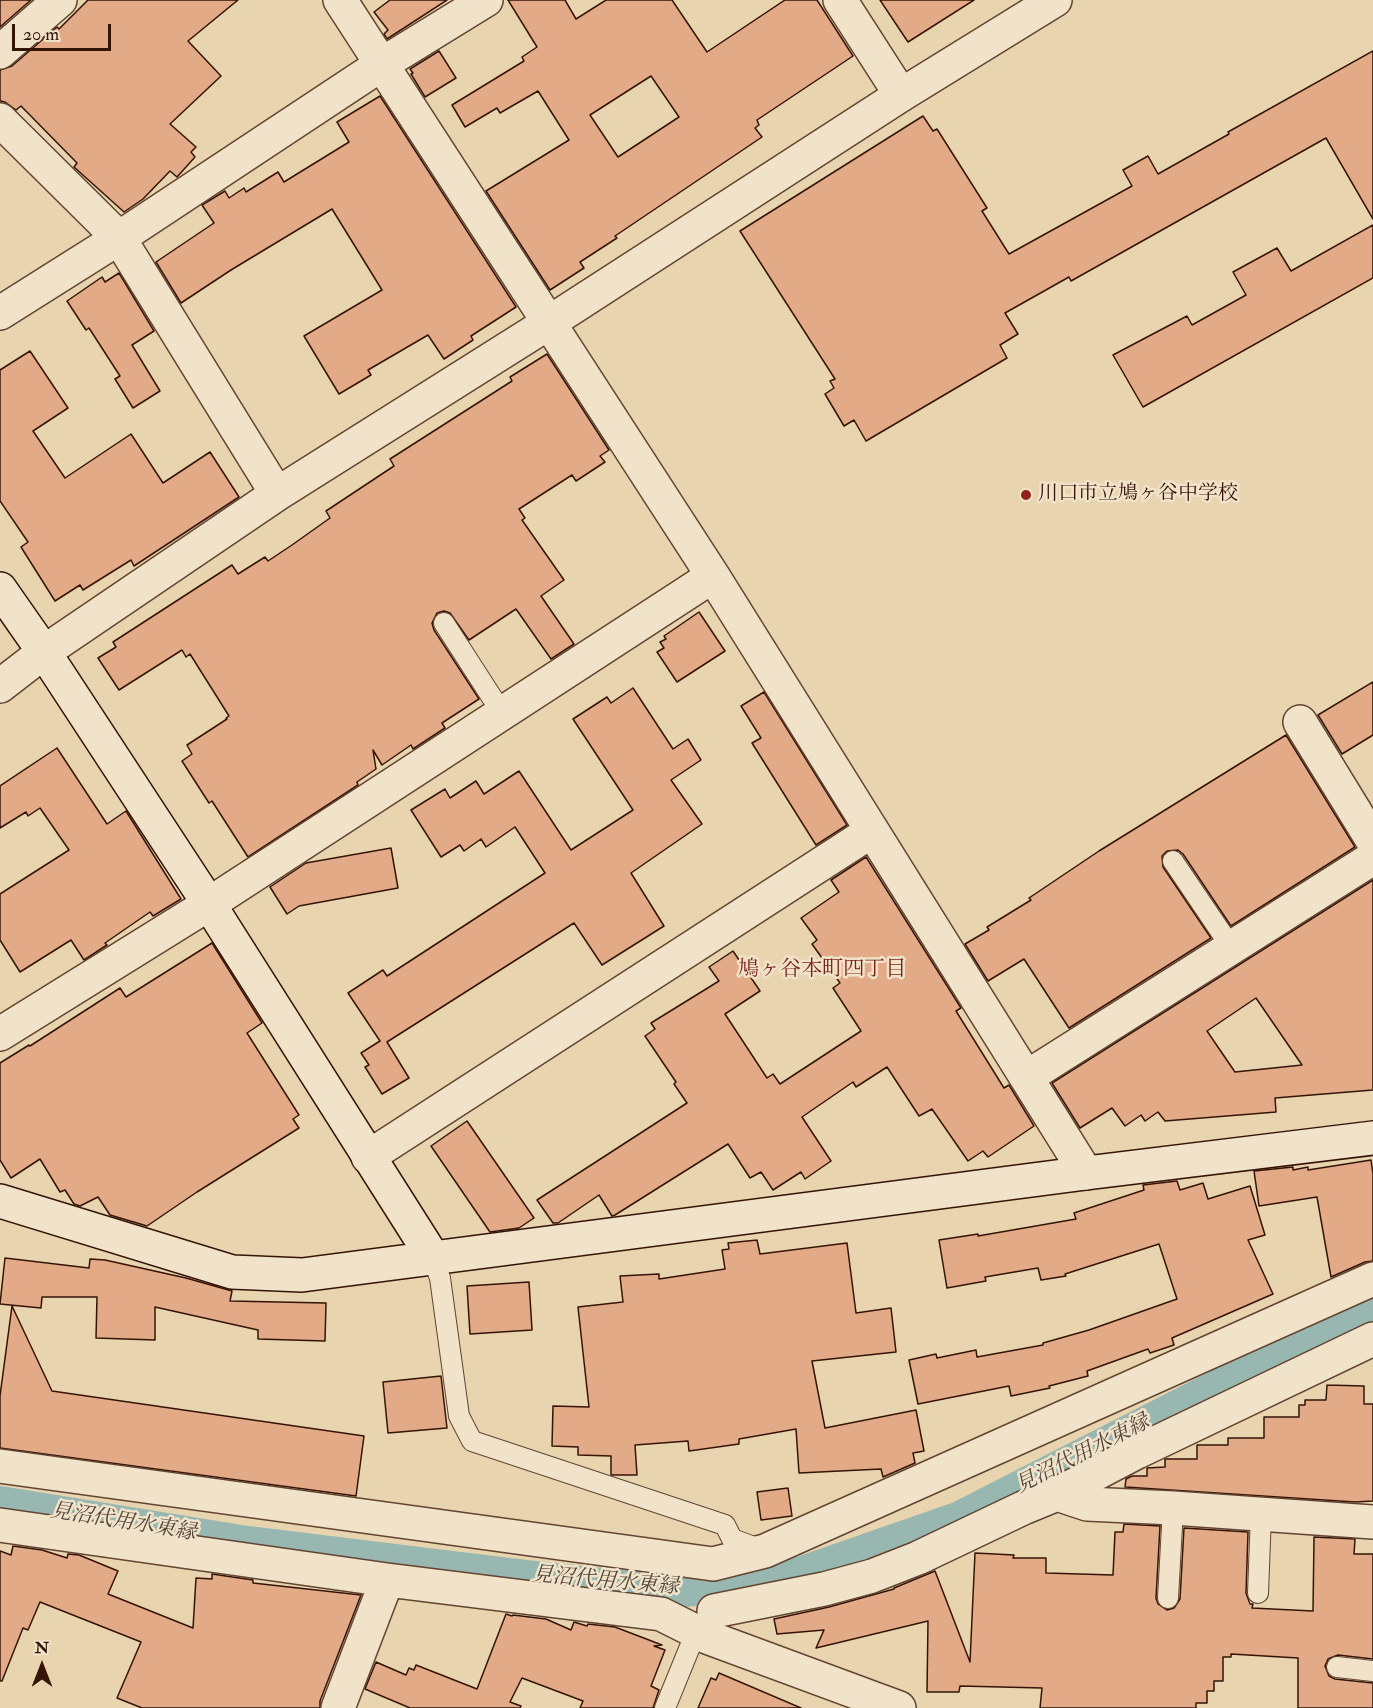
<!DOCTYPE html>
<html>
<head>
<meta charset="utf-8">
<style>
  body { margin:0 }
  #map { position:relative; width:1373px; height:1708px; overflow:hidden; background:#e8d4ae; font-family:"IM FELL Double Pica",serif }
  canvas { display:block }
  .north { position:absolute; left:12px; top:1636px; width:60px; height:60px; -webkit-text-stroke:4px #f0e3ca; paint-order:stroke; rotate:0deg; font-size:16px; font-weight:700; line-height:24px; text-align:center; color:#351407 }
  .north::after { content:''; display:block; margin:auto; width:21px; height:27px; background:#351407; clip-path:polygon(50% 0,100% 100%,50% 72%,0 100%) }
  .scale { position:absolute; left:12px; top:24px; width:99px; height:27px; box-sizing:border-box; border:3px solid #351407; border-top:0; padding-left:8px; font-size:18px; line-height:21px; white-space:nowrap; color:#351407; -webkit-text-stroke:4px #f0e3ca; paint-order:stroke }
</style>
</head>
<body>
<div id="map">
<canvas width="1373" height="1708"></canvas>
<div class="north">N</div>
<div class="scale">20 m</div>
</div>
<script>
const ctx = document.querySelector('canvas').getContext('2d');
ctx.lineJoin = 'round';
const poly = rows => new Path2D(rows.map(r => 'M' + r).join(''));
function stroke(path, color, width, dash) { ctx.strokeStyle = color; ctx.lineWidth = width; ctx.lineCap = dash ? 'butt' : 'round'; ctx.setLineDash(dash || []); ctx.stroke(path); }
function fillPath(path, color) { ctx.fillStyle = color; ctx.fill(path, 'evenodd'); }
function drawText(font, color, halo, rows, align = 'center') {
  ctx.font = font + ' "IM FELL Double Pica","Noto Serif JP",serif'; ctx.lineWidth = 5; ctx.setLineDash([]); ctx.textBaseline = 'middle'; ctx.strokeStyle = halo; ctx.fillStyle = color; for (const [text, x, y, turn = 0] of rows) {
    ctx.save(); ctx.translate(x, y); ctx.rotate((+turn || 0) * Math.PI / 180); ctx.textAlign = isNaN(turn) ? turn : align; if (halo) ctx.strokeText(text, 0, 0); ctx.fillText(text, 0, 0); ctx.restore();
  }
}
stroke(poly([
  [0,1503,241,1542,527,1577,673,1592,802,1573,960,1518,1297,1346,1373,1315]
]), '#98b7b0', 34);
const building = poly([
  [0,0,31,0,0,27,0,0],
  [88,0,238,0,188,41,221,76,170,124,196,147,191,152,195,157,177,177,170,171,143,199,124,212,74,167,77,163,21,106,16,110,5,102,0,101,0,70,12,66,57,27,59,29,88,0],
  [390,0,447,0,387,39,384,34,388,30,374,12,390,0],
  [508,0,565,0,576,19,606,0,672,0,707,52,785,0,817,0,853,56,757,120,759,125,755,128,762,137,615,236,617,238,580,262,584,268,550,290,486,191,569,140,538,91,500,113,497,108,465,127,452,105,524,61,522,57,537,47,508,0],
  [651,76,679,117,618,157,590,115,651,76],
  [880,0,974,0,908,42,880,0],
  [439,51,456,78,425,97,411,74,413,73,410,69,439,51],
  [1373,51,1373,219,1326,138,1071,281,1069,277,1005,313,1018,334,1000,345,1007,358,866,441,854,420,844,426,825,394,834,388,830,381,835,379,740,231,923,116,933,131,937,129,987,208,982,211,1009,254,1132,186,1123,170,1148,156,1158,174,1229,134,1228,132,1373,51],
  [380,96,516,307,471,336,473,340,444,359,428,335,368,370,371,375,339,394,304,336,382,290,332,209,231,270,181,303,156,262,214,223,202,205,225,191,229,198,244,188,246,192,278,172,284,182,349,142,337,122,380,96],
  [1373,225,1373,278,1143,407,1113,355,1187,316,1192,325,1246,295,1233,272,1277,248,1291,271,1373,225],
  [119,273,154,331,132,345,160,391,133,408,115,379,120,376,89,328,86,330,67,301,102,277,105,282,119,273],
  [30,351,68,408,33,431,65,478,131,434,163,483,210,452,239,497,134,566,131,560,83,590,80,585,55,601,21,547,28,542,0,501,0,370,30,351],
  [547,354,609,450,600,456,605,462,576,481,572,475,519,509,525,518,522,520,564,580,541,596,574,644,551,659,516,609,469,640,450,613,444,611,437,613,432,623,434,630,479,699,442,723,445,728,413,749,411,745,382,765,373,750,376,769,357,782,358,785,248,857,212,801,209,803,182,761,192,754,187,745,227,719,226,718,229,716,190,654,186,657,182,650,119,690,98,658,116,647,113,642,232,565,238,574,265,557,268,561,292,545,330,518,326,511,394,466,390,459,512,381,510,377,547,354],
  [699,612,725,651,677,682,657,652,664,648,660,642,666,639,664,636,699,612],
  [1373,682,1373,735,1342,754,1318,715,1373,682],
  [633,688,673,749,688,739,701,760,671,780,702,824,631,873,664,926,602,965,574,923,387,1042,409,1078,382,1094,365,1067,369,1065,361,1053,380,1041,348,993,383,970,387,976,545,873,515,827,486,847,481,839,464,851,460,845,441,857,411,810,445,789,450,798,476,781,484,794,519,771,571,850,633,810,573,719,607,697,611,703,633,688],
  [764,692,847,825,816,845,752,743,761,738,741,706,764,692],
  [1286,735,1355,847,1231,926,1183,854,1178,850,1167,851,1162,856,1163,867,1211,938,1069,1028,1024,959,988,981,965,944,989,930,987,927,1031,900,1029,898,1099,851,1286,735],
  [57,748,107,824,126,811,181,899,153,916,150,912,105,943,107,945,84,960,71,940,20,972,0,940,0,894,69,850,40,808,28,816,26,812,0,828,0,786,57,748],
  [391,848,398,888,299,906,287,914,270,887,306,863,391,848],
  [866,857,961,1008,956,1011,1004,1088,1009,1085,1034,1126,988,1157,983,1151,968,1161,932,1109,919,1116,887,1067,856,1087,853,1082,802,1117,831,1161,805,1179,801,1172,773,1190,761,1172,750,1178,728,1144,615,1215,612,1216,599,1195,558,1223,553,1223,537,1200,687,1103,674,1084,676,1082,645,1036,655,1029,651,1023,719,981,709,967,733,951,760,991,725,1014,767,1078,773,1074,780,1084,861,1031,833,988,840,983,812,944,817,940,801,918,839,892,831,880,866,857],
  [1373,880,1373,1090,1275,1098,1276,1112,1165,1121,1158,1112,1145,1121,1141,1115,1125,1126,1112,1108,1080,1128,1052,1083,1373,880],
  [1256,998,1302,1065,1235,1072,1207,1031,1256,998],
  [212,943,262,1023,247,1033,299,1115,293,1119,299,1128,197,1192,147,1226,110,1215,98,1197,80,1206,74,1204,65,1190,60,1192,40,1159,11,1178,0,1160,0,1063,29,1045,30,1046,120,988,126,997,212,943],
  [467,1121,534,1218,519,1228,490,1232,431,1146,467,1121],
  [1371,1160,1373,1174,1373,1261,1365,1262,1331,1277,1317,1197,1259,1206,1254,1171,1293,1167,1293,1170,1308,1167,1308,1170,1371,1160],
  [1177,1181,1180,1190,1203,1183,1208,1199,1250,1186,1265,1235,1248,1240,1273,1294,1172,1338,1174,1345,1150,1353,1148,1349,1087,1371,1088,1376,1049,1386,1050,1388,1011,1396,1009,1386,918,1404,909,1360,936,1354,937,1358,976,1350,977,1357,1043,1345,1043,1343,1089,1330,1177,1299,1159,1244,1065,1274,1066,1276,1041,1280,1038,1268,985,1277,986,1281,947,1288,939,1240,978,1234,978,1236,1076,1219,1074,1213,1144,1190,1143,1185,1177,1181],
  [757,1240,760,1254,847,1243,856,1313,891,1308,896,1352,812,1361,825,1428,916,1410,924,1451,913,1453,915,1463,883,1477,881,1469,799,1473,796,1429,739,1439,739,1444,689,1451,688,1441,635,1445,637,1475,611,1475,611,1456,578,1455,578,1447,552,1446,553,1406,589,1407,578,1307,623,1302,620,1276,659,1274,659,1279,725,1269,722,1250,729,1249,728,1243,757,1240],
  [5,1258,89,1268,90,1259,105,1260,186,1278,232,1291,230,1301,326,1303,325,1341,258,1339,258,1330,155,1307,155,1340,96,1338,97,1297,42,1297,41,1308,0,1304,5,1258],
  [529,1282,532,1330,470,1334,467,1286,529,1282],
  [12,1306,52,1391,364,1436,356,1496,0,1448,0,1396,12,1306],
  [441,1376,447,1428,388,1433,383,1382,441,1376],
  [1327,1385,1364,1386,1364,1404,1373,1404,1373,1501,1355,1502,1125,1487,1126,1479,1132,1476,1147,1476,1147,1468,1165,1467,1165,1459,1197,1459,1197,1445,1228,1445,1228,1438,1264,1438,1264,1417,1299,1417,1299,1405,1305,1405,1305,1400,1326,1400,1327,1385],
  [788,1488,792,1516,761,1520,757,1492,788,1488],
  [1124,1524,1160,1526,1156,1598,1158,1604,1167,1610,1174,1608,1180,1599,1184,1528,1248,1532,1246,1593,1250,1604,1253,1604,1252,1608,1313,1611,1314,1537,1355,1539,1354,1554,1373,1554,1373,1659,1338,1655,1328,1659,1325,1666,1329,1676,1335,1679,1373,1683,1373,1708,1298,1708,1298,1658,1231,1654,1231,1657,1223,1657,1223,1681,1214,1681,1214,1691,1207,1691,1207,1703,1196,1703,1196,1708,1040,1708,1042,1688,960,1686,959,1692,927,1692,928,1621,816,1648,824,1630,777,1634,774,1619,829,1607,894,1589,894,1588,935,1571,970,1662,975,1553,1014,1555,1013,1558,1046,1558,1046,1573,1113,1575,1115,1532,1123,1532,1124,1524],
  [13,1546,42,1550,67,1558,68,1554,79,1555,118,1571,108,1594,193,1628,196,1578,212,1579,212,1574,253,1580,253,1583,361,1595,320,1701,320,1708,142,1708,117,1698,141,1642,40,1602,28,1630,23,1628,2,1681,0,1681,0,1551,11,1555,13,1546],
  [506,1614,512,1616,513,1615,546,1619,571,1630,574,1622,587,1626,588,1624,615,1627,662,1645,654,1646,665,1650,651,1686,659,1690,653,1708,580,1708,583,1701,522,1678,510,1702,521,1706,520,1708,410,1708,365,1689,376,1662,406,1675,409,1668,414,1670,416,1665,477,1689,506,1614],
  [719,1673,801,1708,698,1708,711,1678,716,1680,719,1673]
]);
fillPath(building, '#e2aa86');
stroke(building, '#351407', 1.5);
const lane = poly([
  [444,623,502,713],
  [1173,861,1231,947],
  [432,1256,440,1278,459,1416,472,1441,725,1525,732,1539,762,1550],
  [1258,1593,1261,1514],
  [1168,1598,1173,1508],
  [1337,1667,1373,1671],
  [665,1708,696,1632]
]);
const street = poly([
  [340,0,713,576,1086,1173],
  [840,0,901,95],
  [0,52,60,0],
  [0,120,119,238,277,494],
  [0,313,119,238,382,64,486,0],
  [0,686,44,652,277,494,550,322,901,95,1055,0],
  [1300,722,1373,841],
  [0,1034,209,904,713,576],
  [1027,1077,1373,858],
  [368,1157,872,831],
  [0,1466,713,1564,765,1551,1373,1279],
  [1057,1494,1087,1504,1173,1508,1373,1522],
  [0,1525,387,1580,661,1614,707,1637,899,1708],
  [714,1611,824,1589,872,1576,918,1558,1023,1508,1057,1494,1137,1452,1373,1339],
  [338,1708,387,1580]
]);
const secondary = poly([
  [0,589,44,652,209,904,432,1256],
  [0,1201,232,1272,302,1275,1086,1173,1373,1138]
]);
stroke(lane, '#624431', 22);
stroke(street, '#624431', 36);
stroke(secondary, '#351407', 36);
stroke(lane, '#f0e3ca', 20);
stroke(street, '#f0e3ca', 33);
stroke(secondary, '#f0e3ca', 33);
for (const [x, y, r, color] of [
  [1026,495,6,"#8f2418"]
]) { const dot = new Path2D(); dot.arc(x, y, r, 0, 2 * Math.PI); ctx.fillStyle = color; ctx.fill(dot); stroke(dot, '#f0e3ca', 2); }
drawText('20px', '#351407', '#f0e3ca', [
  ["川口市立鳩ヶ谷中学校",1038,495]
], 'left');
drawText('21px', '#7a1f14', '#f0e3ca', [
  ["鳩ヶ谷本町四丁目",822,970]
]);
drawText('italic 21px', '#53453a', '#f0e3ca', [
  ["見沼代用水東縁",1083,1455,-27],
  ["見沼代用水東縁",123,1523,9],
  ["見沼代用水東縁",605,1582,5]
]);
</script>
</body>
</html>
